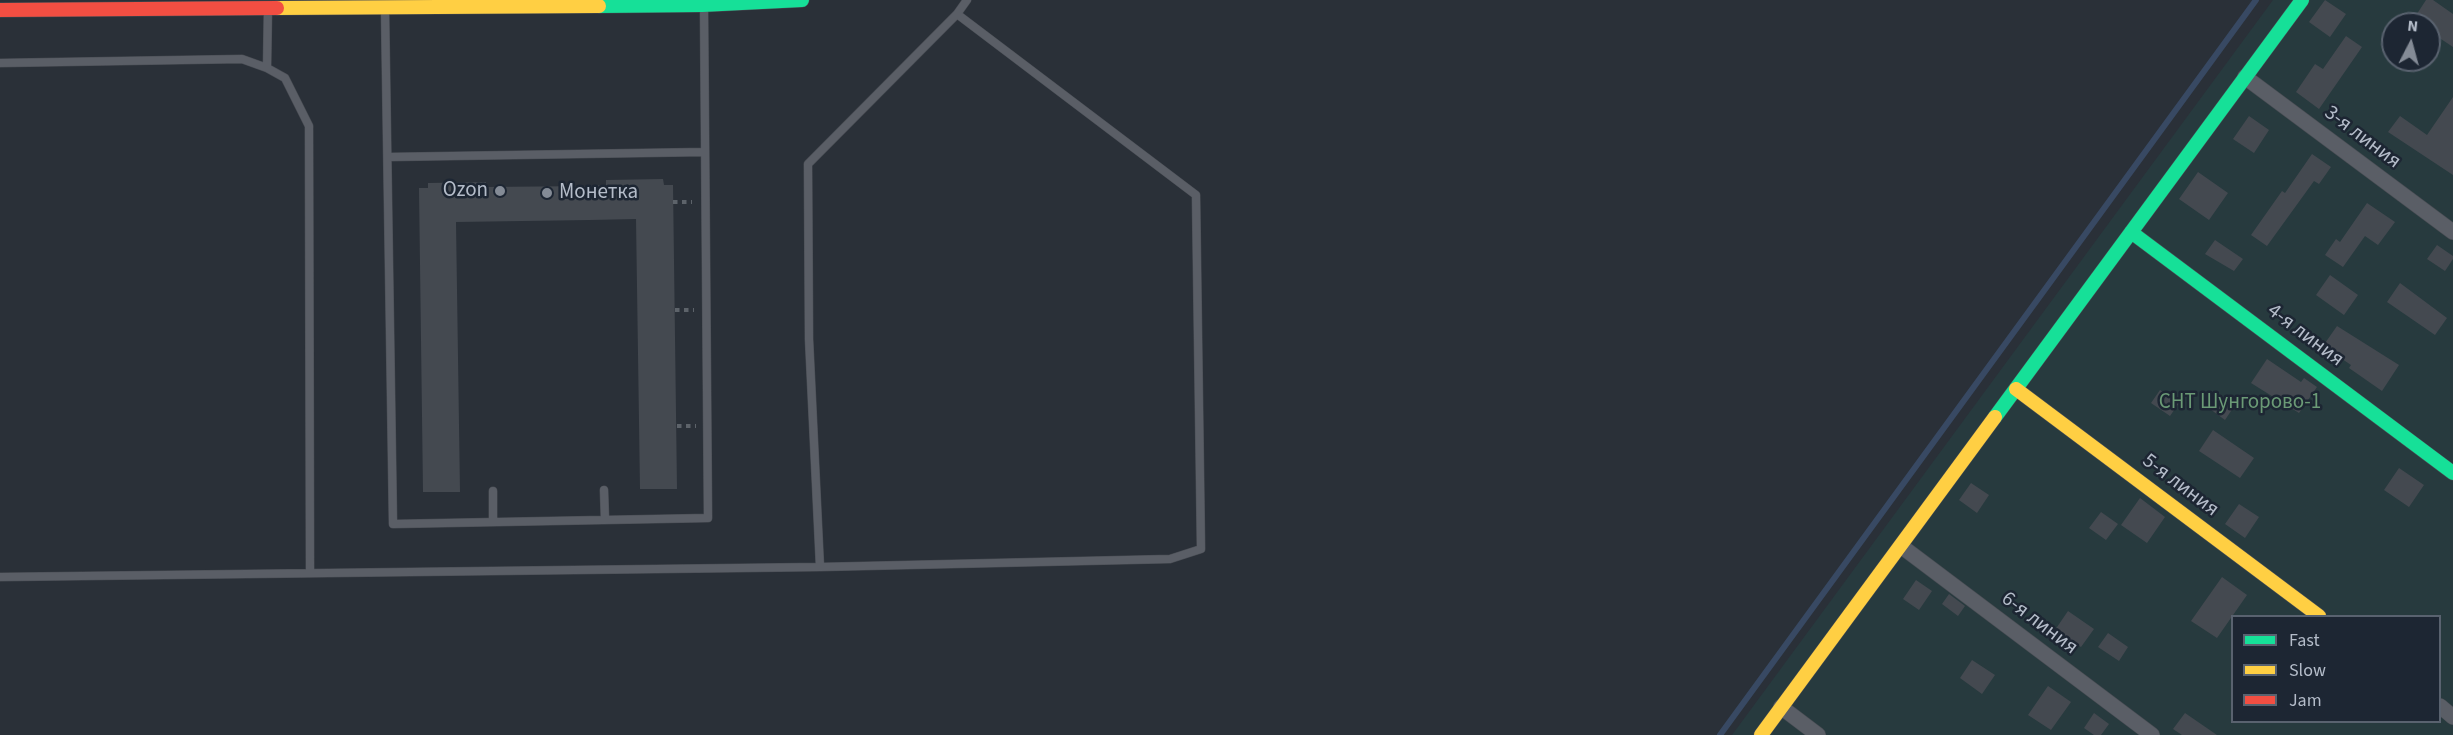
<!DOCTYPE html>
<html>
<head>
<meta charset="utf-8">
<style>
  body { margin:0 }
  #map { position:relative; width:2453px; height:735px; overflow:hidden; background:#2a3038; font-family:"Source Sans 3",sans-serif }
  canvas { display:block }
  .legend { position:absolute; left:2231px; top:615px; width:210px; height:108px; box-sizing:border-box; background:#1d2633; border:2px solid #59626f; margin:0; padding:8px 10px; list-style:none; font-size:18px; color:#b4bcc9 }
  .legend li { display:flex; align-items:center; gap:12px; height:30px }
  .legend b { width:30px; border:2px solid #59626f }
  .north { position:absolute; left:2381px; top:12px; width:60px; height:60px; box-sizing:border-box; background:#1d2633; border:2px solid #59626f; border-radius:50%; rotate:6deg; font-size:16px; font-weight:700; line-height:24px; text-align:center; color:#b4bcc9 }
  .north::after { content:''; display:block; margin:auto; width:21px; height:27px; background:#848b96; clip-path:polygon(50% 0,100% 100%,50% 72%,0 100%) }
</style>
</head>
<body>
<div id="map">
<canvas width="2453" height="735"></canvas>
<ul class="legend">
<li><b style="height:8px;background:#16e098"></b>Fast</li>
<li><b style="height:8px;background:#ffcf43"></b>Slow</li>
<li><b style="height:8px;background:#f24e42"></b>Jam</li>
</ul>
<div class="north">N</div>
</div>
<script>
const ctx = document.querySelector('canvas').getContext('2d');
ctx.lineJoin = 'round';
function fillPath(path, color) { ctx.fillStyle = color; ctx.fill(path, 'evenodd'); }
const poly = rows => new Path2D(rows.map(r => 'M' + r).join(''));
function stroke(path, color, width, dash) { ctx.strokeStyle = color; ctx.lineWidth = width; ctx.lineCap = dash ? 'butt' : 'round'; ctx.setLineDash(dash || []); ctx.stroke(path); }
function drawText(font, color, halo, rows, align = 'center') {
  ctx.font = font + ' "Source Sans 3",sans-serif'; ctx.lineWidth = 5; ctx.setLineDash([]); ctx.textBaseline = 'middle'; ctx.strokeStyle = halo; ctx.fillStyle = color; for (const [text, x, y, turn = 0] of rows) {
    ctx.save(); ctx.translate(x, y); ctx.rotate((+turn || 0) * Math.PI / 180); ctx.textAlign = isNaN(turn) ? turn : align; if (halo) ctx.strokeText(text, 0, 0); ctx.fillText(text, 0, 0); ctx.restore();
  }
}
fillPath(poly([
  [2273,0,2453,0,2453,735,1732,735],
  [2393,24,2429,24,2429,60,2393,60],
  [2232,616,2440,616,2440,722,2232,722]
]), '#273a3e');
stroke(poly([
  [1720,735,2256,0]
]), '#384963', 6);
fillPath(poly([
  [2325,0,2346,14,2330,37,2309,22],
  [2426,0,2433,0,2453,14,2453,47,2429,31,2429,24,2419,24,2413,20],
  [2346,36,2362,47,2319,109,2296,92,2315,64,2323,69],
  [2453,97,2453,175,2388,132,2400,116,2427,135],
  [2249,116,2269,130,2254,153,2233,139],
  [2312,154,2331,167,2319,184,2314,181,2267,246,2251,235,2282,191,2285,193],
  [2198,172,2228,193,2209,220,2179,199],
  [663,179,664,185,673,185,677,489,640,489,636,219,590,220,456,222,460,492,423,492,419,188,428,188,428,183,486,182,486,187,590,186,606,185,606,180],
  [2367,203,2395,222,2378,245,2365,236,2343,267,2325,255,2336,239,2340,242],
  [2215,240,2243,259,2234,271,2205,254],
  [2437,245,2453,256,2453,259,2445,271,2427,259],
  [2330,275,2358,295,2344,315,2316,295],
  [2400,283,2447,318,2435,335,2387,302],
  [2337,326,2399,365,2382,391,2349,368,2351,365,2323,346],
  [2267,359,2301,382,2304,378,2317,387,2299,413,2251,383],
  [2160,390,2179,403,2170,416,2151,403],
  [2218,397,2233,408,2225,420,2210,409],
  [2213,430,2254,458,2240,478,2199,451],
  [2399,468,2424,485,2409,507,2384,490],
  [1971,483,1989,495,1977,513,1959,500],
  [2140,498,2165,517,2147,543,2121,525],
  [2239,504,2259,517,2245,538,2225,524],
  [2101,512,2118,524,2106,540,2089,528],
  [2222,577,2247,595,2217,638,2191,621],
  [1916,580,1932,591,1919,610,1903,599],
  [1949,594,1965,606,1958,616,1942,604],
  [2068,611,2094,629,2081,647,2055,630],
  [2108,633,2128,647,2119,661,2098,647],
  [1972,660,1995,675,1982,694,1960,678],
  [2048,686,2071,702,2051,730,2028,715],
  [2094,713,2109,724,2101,735,2094,735,2084,728],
  [2185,713,2217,735,2182,735,2173,729]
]), '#444950');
const lane = poly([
  [268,8,267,68,285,78,309,126,310,572],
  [385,9,393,524,708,518,704,7],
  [957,14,967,0],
  [0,63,242,59,267,68],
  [388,157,705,152],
  [604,490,605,520],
  [493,491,493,522],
  [0,577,820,567,1170,559,1201,549,1196,195,957,14,808,164,809,339,820,567]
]);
const street = poly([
  [2245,77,2453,232],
  [1901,546,2152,735],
  [2440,706,2453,717],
  [1781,707,1818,735]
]);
const fast = poly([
  [599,6,702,5,802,0],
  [2131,232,2453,473],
  [1995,417,2302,0]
]);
const slow = poly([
  [277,8,599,6],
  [2016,389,2319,616],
  [1761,735,1995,417]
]);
const jam = poly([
  [0,10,277,8]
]);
stroke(lane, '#484c53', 9);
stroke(street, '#484c53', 16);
stroke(fast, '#484c53', 15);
stroke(slow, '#484c53', 15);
stroke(jam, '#484c53', 15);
stroke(poly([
  [673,202,692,202],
  [675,310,694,310],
  [677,426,696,426]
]), '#5d636a', 4, [4.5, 4.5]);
stroke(lane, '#5a5e66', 8);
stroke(street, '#5a5e66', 15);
stroke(fast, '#16e098', 14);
stroke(slow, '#ffcf43', 14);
stroke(jam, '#f24e42', 14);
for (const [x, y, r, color] of [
  [500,191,6,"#848b96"],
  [547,193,6,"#848b96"]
]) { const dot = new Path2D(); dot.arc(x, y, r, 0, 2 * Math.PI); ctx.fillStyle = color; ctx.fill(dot); stroke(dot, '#1d2633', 2); }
drawText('21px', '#b4bcc9', '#1d2633', [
  ["3-я линия",2362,138,37],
  ["4-я линия",2305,336,37],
  ["5-я линия",2180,486,37],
  ["6-я линия",2039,624,37]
]);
drawText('21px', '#b4bcc9', '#1d2633', [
  ["Ozon",488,191],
  ["Монетка",559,193,"left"]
], 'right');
drawText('21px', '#6b9a76', '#1d2633', [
  ["СНТ Шунгорово-1",2240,403]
]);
</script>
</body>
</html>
